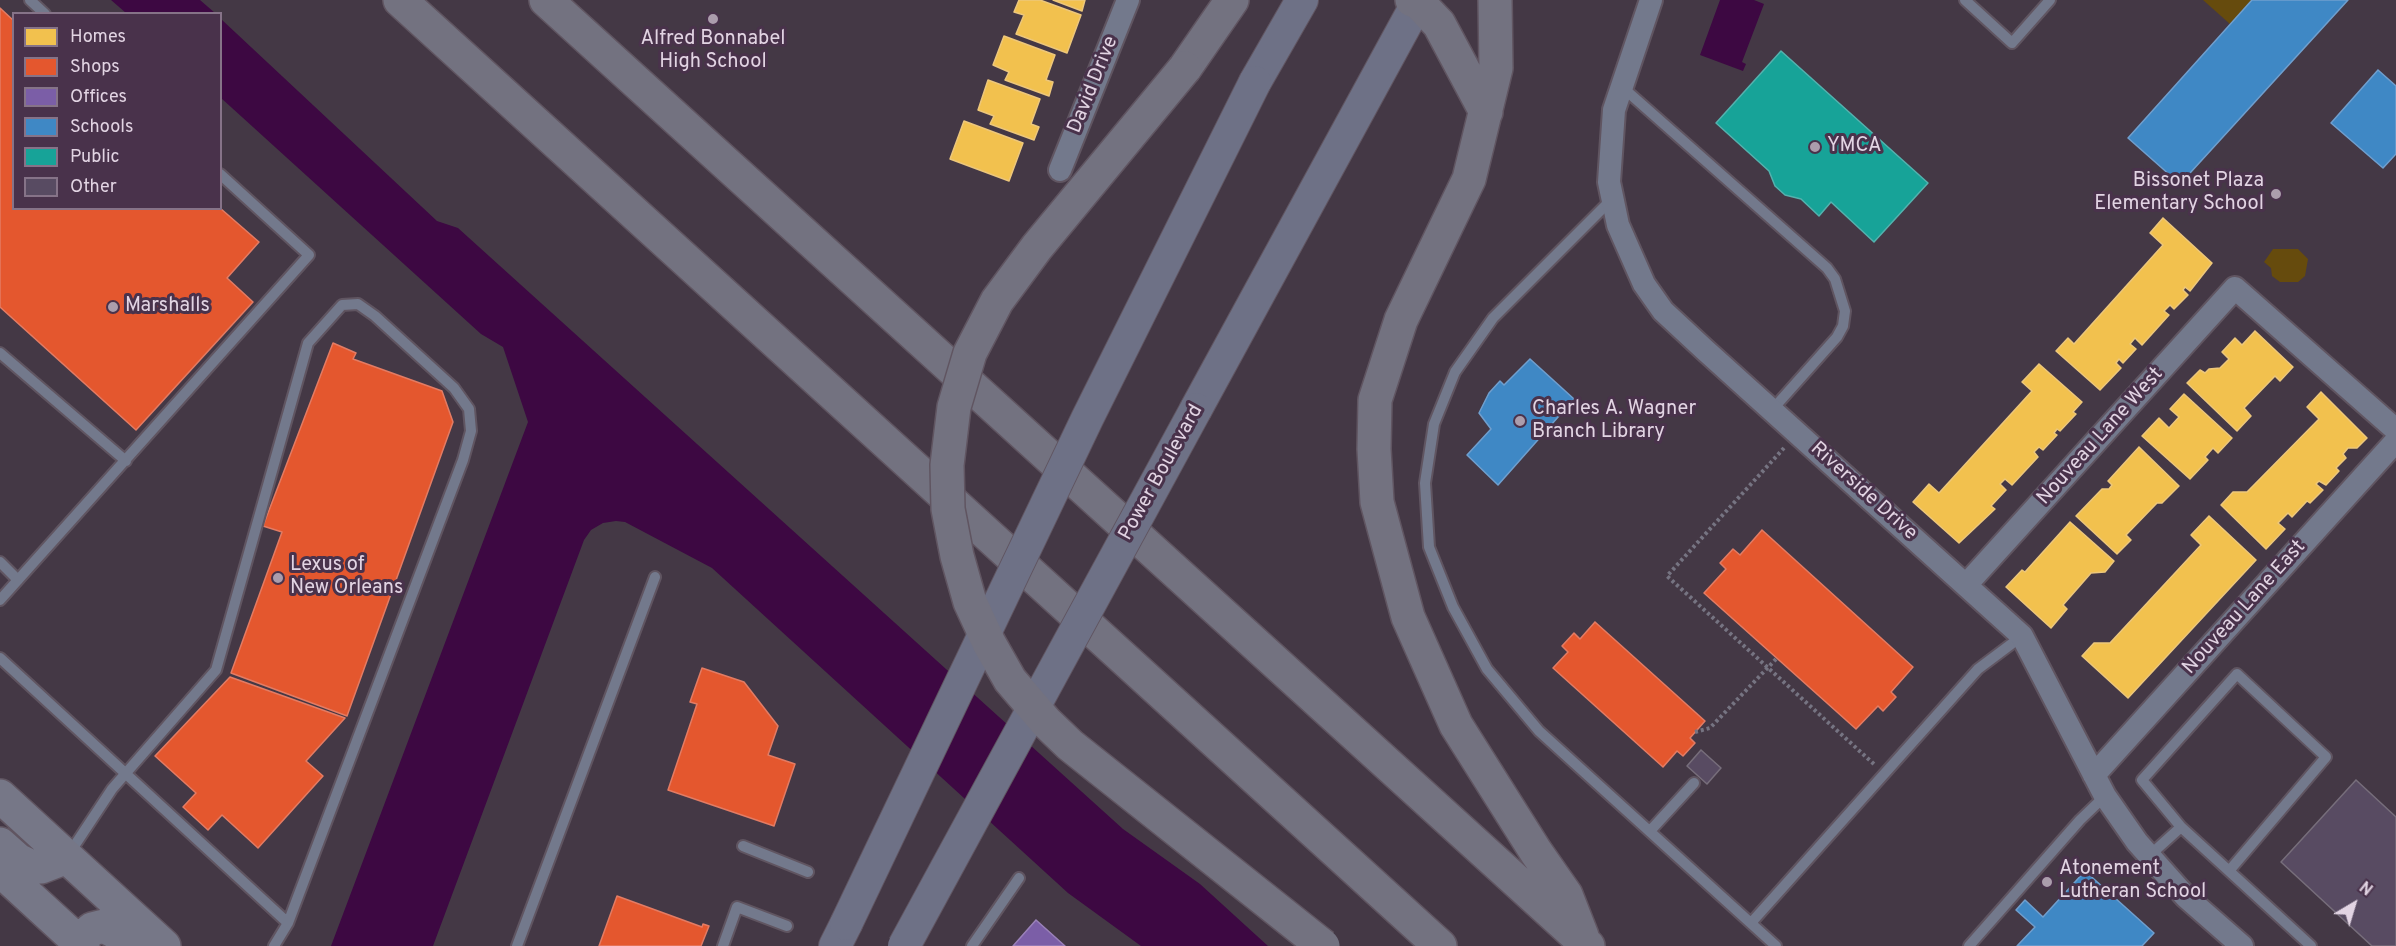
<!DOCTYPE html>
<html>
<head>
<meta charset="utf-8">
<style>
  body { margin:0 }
  #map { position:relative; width:2396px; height:946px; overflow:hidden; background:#443845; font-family:Overpass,sans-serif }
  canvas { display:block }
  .legend { position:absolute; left:12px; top:12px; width:210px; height:198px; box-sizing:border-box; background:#49324b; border:2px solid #867388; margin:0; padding:8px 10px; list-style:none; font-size:18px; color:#e2d4e3 }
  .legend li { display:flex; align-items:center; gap:12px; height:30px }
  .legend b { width:30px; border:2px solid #867388 }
  .north { position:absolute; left:2324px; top:874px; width:60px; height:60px; -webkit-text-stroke:4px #49324b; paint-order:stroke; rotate:38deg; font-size:16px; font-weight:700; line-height:24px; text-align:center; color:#e2d4e3 }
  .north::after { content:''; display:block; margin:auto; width:21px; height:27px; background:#e2d4e3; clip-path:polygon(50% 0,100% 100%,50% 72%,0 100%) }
</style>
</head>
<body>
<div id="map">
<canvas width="2396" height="946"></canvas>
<ul class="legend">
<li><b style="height:16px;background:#f2c14e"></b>Homes</li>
<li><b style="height:16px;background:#e4572e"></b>Shops</li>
<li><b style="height:16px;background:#7b5ea7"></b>Offices</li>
<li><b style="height:16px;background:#3f88c5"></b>Schools</li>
<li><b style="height:16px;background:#17a398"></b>Public</li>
<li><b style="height:16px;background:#584b62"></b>Other</li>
</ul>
<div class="north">N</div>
</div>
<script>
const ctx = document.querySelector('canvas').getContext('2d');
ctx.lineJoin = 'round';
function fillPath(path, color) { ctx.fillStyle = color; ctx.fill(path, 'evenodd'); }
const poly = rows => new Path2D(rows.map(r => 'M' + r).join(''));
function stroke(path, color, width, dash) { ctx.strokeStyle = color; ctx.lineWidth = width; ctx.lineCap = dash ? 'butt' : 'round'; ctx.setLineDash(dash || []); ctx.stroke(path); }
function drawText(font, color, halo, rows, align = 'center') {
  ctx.font = font + ' Overpass,sans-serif'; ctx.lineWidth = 6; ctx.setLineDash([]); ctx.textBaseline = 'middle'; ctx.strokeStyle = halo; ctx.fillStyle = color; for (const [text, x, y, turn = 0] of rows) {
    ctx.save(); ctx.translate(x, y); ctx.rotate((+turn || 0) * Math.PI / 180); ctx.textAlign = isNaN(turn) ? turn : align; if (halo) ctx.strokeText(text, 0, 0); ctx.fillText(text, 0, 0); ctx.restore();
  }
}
fillPath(poly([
  [2203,0,2252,0,2230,24],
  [2273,249,2298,249,2308,259,2305,276,2298,282,2280,282,2272,276,2271,268,2264,262]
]), '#664b0d');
fillPath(poly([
  [111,0,200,0,215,13,126,13],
  [1720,0,1754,0,1764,4,1742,62,1746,64,1743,71,1700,55],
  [221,19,437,221,458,228,1123,829,1200,884,1268,946,1141,946,1068,893,712,568,625,522,616,521,603,523,591,530,584,540,433,946,331,946,528,422,503,347,481,334,221,98]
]), '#3d0842');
const homes = poly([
  [1019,0,1040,0,1081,15,1067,53,1016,34,1024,15,1014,12,1019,0],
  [1053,0,1085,0,1082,11,1053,0],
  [1004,36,1055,55,1046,80,1053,82,1049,96,1005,80,1009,72,993,65,1004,36],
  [988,80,1040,99,1031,124,1039,127,1034,140,990,124,994,116,978,110,988,80],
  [964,121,1023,143,1009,181,950,159,964,121],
  [2163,218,2212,263,2190,291,2185,287,2183,290,2188,295,2174,309,2170,305,2164,311,2169,315,2142,345,2135,338,2130,344,2136,349,2123,363,2119,359,2116,363,2121,368,2100,390,2056,351,2068,338,2074,344,2163,245,2150,233,2163,218],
  [2255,331,2293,367,2280,381,2275,376,2244,408,2251,416,2237,431,2187,383,2200,370,2205,373,2209,369,2220,368,2229,359,2222,352,2235,338,2242,345,2255,331],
  [2039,364,2082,402,2073,412,2076,414,2060,431,2057,429,2054,433,2057,435,2043,450,2039,447,2034,452,2038,457,2012,485,2005,479,2000,484,2006,490,1991,506,1995,509,1959,543,1913,502,1929,484,1939,493,2032,391,2022,382,2039,364],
  [2321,392,2367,438,2357,448,2348,448,2343,454,2346,458,2336,468,2339,471,2326,485,2319,481,2316,484,2323,490,2310,503,2307,501,2292,517,2288,513,2278,523,2285,529,2266,549,2221,505,2233,492,2247,492,2319,419,2307,407,2321,392],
  [2184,394,2232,438,2218,453,2213,448,2205,457,2208,460,2190,479,2142,436,2159,418,2169,428,2179,417,2170,409,2184,394],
  [2139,447,2179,486,2162,503,2157,503,2126,535,2131,540,2117,554,2076,516,2102,489,2109,489,2112,485,2108,481,2139,447],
  [2209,516,2256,560,2128,698,2082,656,2094,643,2110,643,2201,545,2191,535,2209,516],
  [2070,522,2114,561,2105,572,2091,573,2063,605,2067,609,2051,628,2006,587,2022,570,2025,572,2070,522]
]);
fillPath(homes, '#f2c14e');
stroke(homes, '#edc77b', 1.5);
const shops = poly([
  [0,8,14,21,14,208,220,208,259,242,227,278,253,302,136,430,0,307,0,8],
  [333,343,356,353,353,359,442,391,453,422,347,716,231,673,282,532,263,526,333,343],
  [1762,530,1913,667,1891,692,1896,697,1883,711,1878,706,1856,729,1704,593,1726,569,1720,563,1733,549,1740,555,1762,530],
  [1595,622,1705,721,1690,738,1695,743,1683,756,1677,751,1663,767,1553,668,1568,652,1562,646,1574,633,1580,639,1595,622],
  [702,668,744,682,778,726,768,755,795,764,774,826,668,790,697,704,690,702,702,668],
  [230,677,345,718,306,761,323,776,258,848,222,815,208,830,183,807,196,793,155,756,230,677],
  [617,896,702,927,703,924,709,926,701,946,599,946,617,896]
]);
fillPath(shops, '#e4572e');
stroke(shops, '#e37c64', 1.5);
const offices = poly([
  [1036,920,1065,946,1013,946,1036,920]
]);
fillPath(offices, '#7b5ea7');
stroke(offices, '#9a81b9', 1.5);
const schools = poly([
  [2252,0,2348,0,2180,184,2128,138,2252,0],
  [2378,70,2396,86,2396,154,2383,168,2331,123,2378,70],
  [1530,359,1574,399,1498,485,1467,455,1491,429,1479,413,1489,393,1500,381,1504,385,1530,359],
  [2085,871,2154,933,2142,946,2017,946,2035,927,2016,910,2025,900,2043,917,2085,871]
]);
fillPath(schools, '#3f88c5');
stroke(schools, '#709fce', 1.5);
const public = poly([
  [1781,51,1928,183,1874,242,1831,202,1819,216,1801,199,1785,195,1775,186,1769,171,1716,123,1781,51]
]);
fillPath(public, '#17a398');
stroke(public, '#54b2ae', 1.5);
const building = poly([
  [1701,750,1721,768,1707,784,1687,766,1701,750],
  [2356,780,2396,817,2396,946,2372,946,2281,862,2356,780]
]);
fillPath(building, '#584b62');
stroke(building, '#776e7b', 1.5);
const service = poly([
  [30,0,45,14],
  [1965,0,2012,43,2050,0],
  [1621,86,1827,268,1835,279,1845,311,1843,326,1837,337,1772,410],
  [1612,199,1493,318,1455,372,1434,424,1425,483,1429,547,1453,607,1487,669,1539,731,1776,946],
  [0,353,126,461],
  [0,562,18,580],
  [0,600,309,255,220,174],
  [0,658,288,923],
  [1650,831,1694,783],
  [743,846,808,872],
  [69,854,112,789,216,670,308,343,342,305,358,304,375,316,454,388,469,409,471,431,463,460,288,923,274,946],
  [2149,856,2181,827],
  [2229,871,2326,757,2237,674,2142,780,2181,827,2311,946],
  [1751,923,1978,669,2022,636],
  [517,946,655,577],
  [723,946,737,907,787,926],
  [972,946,1019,878],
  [1969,946,2080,820,2105,796]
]);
const minor = poly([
  [1651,0,1614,110,1609,182,1618,225,1644,284,1663,311,1705,350,2022,636,2105,796,2137,842,2186,897,2242,946],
  [1060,170,1128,0],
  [1966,585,2235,288,2396,430],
  [2094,775,2396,441]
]);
const secondary = poly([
  [1255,82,1302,0],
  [1196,409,1419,0],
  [835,946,846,924]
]);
const primary = poly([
  [0,796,164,946],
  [0,844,18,860,30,866,41,867,67,857],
  [0,870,83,946],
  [78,942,92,929,104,926,141,946]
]);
const motorway = poly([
  [400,0,1440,946],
  [546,0,1588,946],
  [1412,0,1418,2,1439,24,1486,112],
  [1495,0,1496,68,1469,179,1401,320,1375,400,1374,449,1377,502,1408,617,1456,725,1536,852,1566,895,1582,936],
  [1185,68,1232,0]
]);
stroke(service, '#605561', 14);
stroke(minor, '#605561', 26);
stroke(secondary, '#605561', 34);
stroke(primary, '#605561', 36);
stroke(motorway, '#605561', 36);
stroke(poly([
  [1784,448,1667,576,1875,765],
  [1695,732,1710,728,1777,658]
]), '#767482', 4, [3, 3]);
stroke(service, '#73798c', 10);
stroke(minor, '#73798c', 22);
stroke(secondary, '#6e7186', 32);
stroke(primary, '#767787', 33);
stroke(motorway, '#737280', 33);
const secondaryBridge = poly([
  [846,924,1087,419,1255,82],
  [904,946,1196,409]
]);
const motorwayBridge = poly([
  [1185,68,1037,247,997,301,970,353,954,407,947,465,948,509,957,556,970,602,989,643,1010,680,1046,722,1070,745,1323,946]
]);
stroke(secondaryBridge, '#605561', 34, []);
stroke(motorwayBridge, '#605561', 36, []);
stroke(secondaryBridge, '#6e7186', 32);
stroke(motorwayBridge, '#737280', 33);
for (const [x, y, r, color] of [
  [713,19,6,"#ab9dac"],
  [1815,147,6,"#ab9dac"],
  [2276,194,6,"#ab9dac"],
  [113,307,6,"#ab9dac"],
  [1520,421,6,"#ab9dac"],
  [278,578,6,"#ab9dac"],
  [2047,882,6,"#ab9dac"]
]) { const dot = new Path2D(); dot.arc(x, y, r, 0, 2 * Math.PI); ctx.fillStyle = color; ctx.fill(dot); stroke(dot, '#49324b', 2); }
drawText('20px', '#e2d4e3', '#49324b', [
  ["Alfred Bonnabel",713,40,"center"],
  ["High School",713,63,"center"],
  ["YMCA",1827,147],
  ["Bissonet Plaza",2264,182,"right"],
  ["Elementary School",2264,205,"right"],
  ["Marshalls",125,307],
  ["Charles A. Wagner",1532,410],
  ["Branch Library",1532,433],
  ["Lexus of",290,566],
  ["New Orleans",290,589],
  ["Atonement",2059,870],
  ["Lutheran School",2059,893]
], 'left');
drawText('20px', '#e2d4e3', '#49324b', [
  ["David Drive",1094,85,-68],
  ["Nouveau Lane West",2101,437,-48],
  ["Power Boulevard",1162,473,-61],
  ["Riverside Drive",1863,492,42],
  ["Nouveau Lane East",2245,608,-48]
]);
</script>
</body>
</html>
